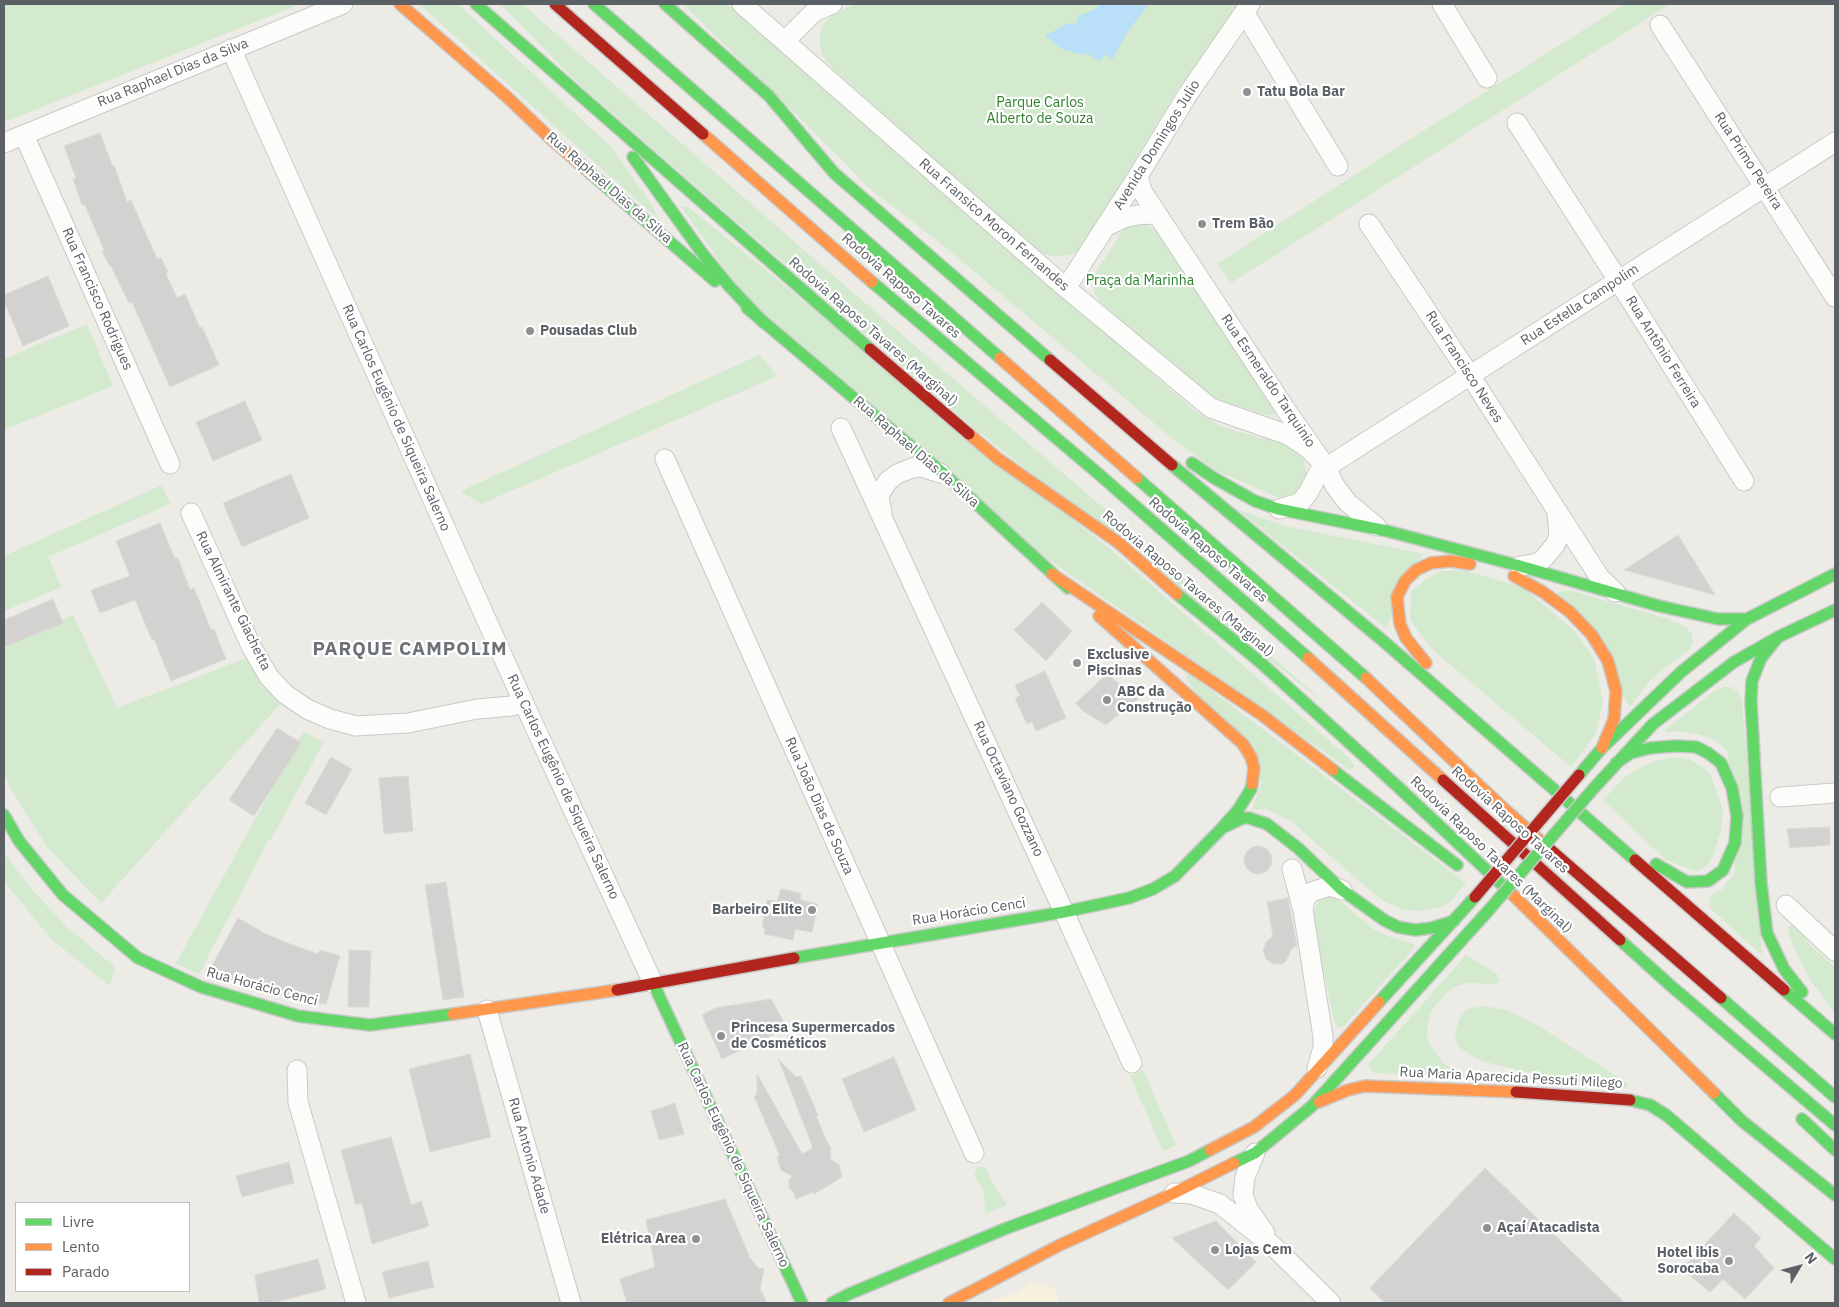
<!DOCTYPE html>
<html>
<head>
<meta charset="utf-8">
<style>
  body { margin:0 }
  #map { position:relative; width:1839px; height:1307px; overflow:hidden; background:#ecebe6; font-family:"IBM Plex Sans",sans-serif }
  canvas { display:block }
  .frame { position:absolute; inset:0; border:5px solid #5b6065; pointer-events:none }
  .legend { position:absolute; left:15px; top:1202px; width:175px; height:90px; box-sizing:border-box; background:#fff; border:1px solid #bdbfc1; margin:0; padding:6px 9px; list-style:none; font-size:15px; color:#5b6065 }
  .legend li { display:flex; align-items:center; gap:10px; height:25px }
  .legend b { width:25px; border:1px solid #bdbfc1 }
  .north { position:absolute; left:1774px; top:1242px; width:50px; height:50px; -webkit-text-stroke:4px #fff; paint-order:stroke; rotate:53deg; font-size:14px; font-weight:700; line-height:20px; text-align:center; color:#5b6065 }
  .north::after { content:''; display:block; margin:auto; width:18px; height:22px; background:#5b6065; clip-path:polygon(50% 0,100% 100%,50% 72%,0 100%) }
</style>
</head>
<body>
<div id="map">
<canvas width="1839" height="1307"></canvas>
<div class="frame"></div>
<ul class="legend">
<li><b style="height:6px;background:#63d668"></b>Livre</li>
<li><b style="height:6px;background:#ff974d"></b>Lento</li>
<li><b style="height:6px;background:#b3261e"></b>Parado</li>
</ul>
<div class="north">N</div>
</div>
<script>
const ctx = document.querySelector('canvas').getContext('2d');
ctx.lineJoin = 'round';
function fillPath(path, color) { ctx.fillStyle = color; ctx.fill(path, 'evenodd'); }
const poly = rows => new Path2D(rows.map(r => 'M' + r).join(''));
function stroke(path, color, width, dash) { ctx.strokeStyle = color; ctx.lineWidth = width; ctx.lineCap = dash ? 'butt' : 'round'; ctx.setLineDash(dash || []); ctx.stroke(path); }
function drawText(font, color, halo, rows, align = 'center') {
  ctx.font = font + ' "IBM Plex Sans",sans-serif'; ctx.lineWidth = 4.5; ctx.setLineDash([]); ctx.textBaseline = 'middle'; ctx.strokeStyle = halo; ctx.fillStyle = color; for (const [text, x, y, turn = 0] of rows) {
    ctx.save(); ctx.translate(x, y); ctx.rotate((+turn || 0) * Math.PI / 180); ctx.textAlign = isNaN(turn) ? turn : align; if (halo) ctx.strokeText(text, 0, 0); ctx.fillText(text, 0, 0); ctx.restore();
  }
}
fillPath(poly([
  [1029,1282,1055,1288,1059,1303,988,1303,1020,1291]
]), '#f6f0de');
fillPath(poly([
  [4,4,300,4,4,122],
  [419,4,458,4,610,146,649,200,660,221],
  [500,4,522,4,828,271,1121,523,1328,706,965,421,580,85],
  [683,4,727,4,1193,409,1222,427,1260,438,1285,441,1296,448,1304,460,1307,477,1299,490,1290,497,1280,498,1217,471,1174,440,944,246,869,188,817,135],
  [856,4,1240,4,1176,92,1080,252,1057,257,1037,252,833,69,822,55,819,39,822,26,832,14],
  [1625,4,1670,4,1231,283,1217,264,1393,150],
  [681,206,688,207,1117,555,1352,761,1354,767,1350,770,1038,552,743,295],
  [1141,222,1156,230,1276,409,1274,415,1268,415,1227,403,1203,391,1100,302,1095,294,1092,278,1124,229],
  [87,324,113,386,4,430,4,359],
  [759,355,778,376,481,504,461,491],
  [162,485,170,504,48,557,62,587,4,611,4,556],
  [1238,510,1285,526,1423,554,1386,628],
  [1462,570,1522,587,1575,631,1594,659,1603,701,1596,733,1571,767,1433,650,1419,633,1410,619,1411,592,1425,580,1440,571],
  [1568,590,1665,618,1685,626,1692,634,1693,643,1690,649,1650,680,1630,707,1556,593],
  [73,615,117,708,250,657,282,702,101,903,47,847,11,789,4,773,4,644],
  [1187,672,1466,883,1451,901,1441,907,1423,911,1404,910,1385,902,1360,882,1291,821,1266,809,1252,810,1262,782,1186,679],
  [1724,687,1731,687,1738,692,1742,701,1762,955,1709,907,1710,896,1721,890,1735,873,1728,752,1715,740,1698,734,1675,731,1667,733,1665,730,1714,691],
  [303,732,324,742,270,841,268,841,199,974,176,963],
  [1672,758,1689,759,1703,767,1711,776,1723,811,1721,830,1713,856,1708,864,1699,871,1690,869,1666,860,1603,800,1624,778,1639,768,1656,761],
  [4,852,27,884,67,927,115,967,110,986,52,940,4,881],
  [1325,896,1335,897,1373,929,1390,937,1414,944,1414,948,1343,1027,1338,1027,1335,1023,1332,1012,1314,923,1314,911,1319,901],
  [1787,926,1795,926,1811,946,1835,967,1835,1013,1813,984,1799,959,1789,934],
  [1466,955,1497,974,1500,981,1496,984,1467,983,1457,986,1447,992,1432,1010,1428,1022,1427,1035,1430,1045,1443,1063,1467,1077,1374,1073,1368,1065],
  [1484,1006,1506,1010,1539,1026,1628,1084,1626,1088,1591,1085,1531,1073,1482,1061,1469,1054,1458,1046,1455,1035,1459,1019,1467,1009],
  [1143,1070,1176,1145,1163,1151,1130,1076],
  [977,1167,986,1167,990,1179,1007,1205,985,1214,984,1193,974,1174]
]), '#d3eacf');
fillPath(poly([
  [1102,4,1149,4,1128,31,1112,60,1106,54,1099,61,1087,53,1083,55,1060,48,1045,36,1068,23,1075,25,1079,16,1093,10]
]), '#b9e0f8');
const building = poly([
  [100,133,112,165,114,165,127,202,131,200,157,259,161,258,168,272,166,274,177,298,185,294,200,328,202,327,219,365,170,387,132,302,129,303,111,266,110,267,102,251,104,250,85,205,82,205,73,179,76,178,64,146,100,133],
  [48,276,69,326,23,346,4,301,4,295,48,276],
  [245,401,262,440,213,461,196,422,245,401],
  [291,474,309,518,242,547,223,503,291,474],
  [160,523,175,559,178,558,190,590,194,588,211,630,214,629,226,659,171,681,154,639,152,640,135,600,100,613,91,590,130,576,116,541,160,523],
  [1678,535,1715,595,1624,570,1678,535],
  [53,599,63,623,4,647,4,620,53,599],
  [1042,602,1072,631,1046,661,1014,630,1042,602],
  [1045,671,1066,718,1036,731,1032,722,1027,724,1015,698,1020,696,1015,685,1045,671],
  [1107,674,1138,699,1106,725,1083,711,1076,703,1107,674],
  [277,728,301,743,254,816,229,800,277,728],
  [331,757,352,769,326,815,305,803,331,757],
  [408,776,413,831,384,834,379,778,408,776],
  [1830,827,1830,845,1790,848,1787,829,1830,827],
  '1244 860a14 14 0 1 1 28 0a14 14 0 1 1-28 0Z',
  [446,882,464,997,443,1000,425,885,446,882],
  [781,889,801,893,800,900,818,904,812,932,795,929,793,940,764,934,765,928,762,927,767,900,777,901,781,889],
  [1288,898,1297,946,1292,948,1286,961,1282,964,1273,964,1266,959,1263,951,1266,942,1273,936,1267,902,1288,898],
  [238,918,266,934,290,944,318,954,320,950,340,956,326,1004,301,1001,237,982,211,968,238,918],
  [349,950,371,951,369,1007,348,1007,349,950],
  [771,999,787,1028,722,1059,702,1015,715,1008,771,999],
  [470,1054,491,1137,430,1152,409,1069,470,1054],
  [894,1057,916,1110,864,1132,842,1079,894,1057],
  [779,1060,796,1077,801,1076,818,1115,816,1116,827,1142,831,1148,830,1159,839,1165,842,1177,814,1194,813,1192,796,1199,793,1191,789,1188,789,1180,792,1176,781,1170,777,1157,780,1156,754,1096,757,1095,757,1074,802,1154,813,1148,779,1060],
  [675,1103,684,1134,659,1140,651,1111,675,1103],
  [391,1137,411,1205,421,1201,429,1226,372,1244,362,1203,356,1205,341,1150,391,1137],
  [289,1162,294,1183,242,1197,236,1176,289,1162],
  [1485,1168,1625,1303,1385,1303,1370,1288,1485,1168],
  [725,1199,750,1258,758,1268,764,1269,760,1289,767,1303,627,1303,620,1279,655,1267,646,1220,725,1199],
  [1734,1213,1761,1238,1754,1246,1774,1268,1745,1299,1723,1279,1710,1292,1682,1269,1734,1213],
  [1216,1221,1256,1262,1228,1290,1172,1238,1216,1221],
  [318,1259,326,1289,272,1303,259,1303,255,1275,318,1259],
  [428,1261,434,1287,389,1298,382,1272,428,1261]
]);
fillPath(building, '#d4d2d0');
stroke(building, '#dcd9d4', 1);
const street = poly([
  [742,4,1066,288,1211,408,1288,435,1308,448,1326,467],
  [1442,4,1487,78],
  [1244,12,1338,166],
  [1660,25,1835,297],
  [785,41,814,12,832,4],
  [231,49,521,697,653,983],
  [1517,123,1618,280,1744,481],
  [24,135,170,464],
  [4,143,343,4],
  [1138,176,1142,191,1286,410,1326,467,1335,486,1348,503,1376,526],
  [1369,224,1475,383,1600,578,1615,592],
  [1105,227,1124,218,1137,215,1153,214,1160,218],
  [1066,288,1138,176,1188,94,1250,4],
  [841,428,1064,912,1132,1063],
  [665,459,974,1153],
  [1279,509,1300,503,1308,493,1319,472,1835,142],
  [882,512,879,498,881,492,888,481,897,474,912,468,921,467,940,473],
  [191,513,251,646,269,677,285,694,307,709,330,719,356,726,408,723,477,709,512,706,516,704,521,697],
  [1520,566,1538,563,1545,557,1555,545,1559,536,1557,512],
  [1780,797,1835,793],
  [1292,869,1303,910],
  [1786,905,1835,951],
  [487,1010,571,1303],
  [1317,1068,1323,1048,1323,1037,1303,910,1305,899,1311,892,1330,886,1342,890],
  [297,1070,298,1102,356,1303],
  [1255,1153,1245,1177,1243,1195,1248,1209,1265,1233],
  [1174,1193,1192,1194,1220,1204,1274,1247,1331,1303]
]);
const fast = poly([
  [476,4,870,349],
  [594,4,1000,358],
  [665,4,769,96,834,173,1050,360],
  [633,157,702,253,729,286,764,323],
  [589,172,715,281],
  [872,282,1101,476,1308,658],
  [747,308,944,474,1068,588],
  [1192,463,1214,478,1255,501,1278,509,1387,531,1520,566,1659,606,1718,619,1747,619],
  [1172,465,1382,640,1635,860],
  [1137,478,1366,678],
  [1177,594,1260,662,1396,785,1513,895],
  [1778,637,1761,658,1752,681,1751,702,1761,883,1767,933,1784,969,1802,992],
  [1616,763,1631,753,1650,748,1675,746,1696,747,1708,753,1721,763,1732,788,1737,816,1735,843,1723,870,1708,881,1687,882,1656,864],
  [1333,770,1457,865],
  [1579,775,1602,748,1681,672,1747,619,1835,574],
  [1594,788,1653,724,1734,662,1778,637,1835,610],
  [4,815,19,841,63,895,138,958,201,987,298,1016,370,1025,453,1014],
  [1222,828,1243,818,1249,818,1267,824,1298,848,1342,890,1384,920,1398,927,1415,930,1431,928,1454,921],
  [1620,940,1671,986,1835,1125],
  [794,958,1064,912,1129,898,1153,889,1175,876,1222,828,1238,810,1251,789,1252,784],
  [653,983,802,1303],
  [1784,990,1835,1034],
  [1721,998,1835,1097],
  [1379,1002,1475,897],
  [1714,1093,1742,1121,1835,1195],
  [1630,1100,1650,1105,1666,1115,1835,1259],
  [1802,1119,1835,1150],
  [1234,1163,1255,1153,1312,1106,1488,911],
  [832,1303,849,1294,1007,1228,1189,1161,1210,1150]
]);
const slow = poly([
  [400,4,507,97,552,140,589,172],
  [703,134,872,282],
  [1000,358,1137,478],
  [969,434,997,458,1119,543,1177,594],
  [1052,574,1262,715,1333,770],
  [1514,576,1543,592,1570,612,1592,635,1608,661,1616,691,1614,719,1602,748],
  [1099,616,1243,744,1251,757,1254,768,1252,784],
  [1308,658,1443,780],
  [1426,663,1406,638,1400,624,1397,597,1405,581,1416,570,1431,563,1451,561,1470,564],
  [1366,678,1500,805,1545,845],
  [1513,895,1714,1093],
  [453,1014,617,990],
  [1319,1102,1348,1090,1365,1086,1516,1092],
  [1210,1150,1254,1127,1295,1095,1379,1002],
  [949,1303,1060,1245,1174,1193,1234,1163]
]);
const jam = poly([
  [555,4,703,134],
  [870,349,969,434],
  [1050,360,1172,465],
  [1443,780,1620,940],
  [1545,845,1721,998],
  [1635,860,1784,990],
  [617,990,794,958],
  [1516,1092,1630,1100]
]);
stroke(street, '#c8c9c8', 21);
stroke(fast, '#c8c9c8', 14);
stroke(slow, '#c8c9c8', 14);
stroke(jam, '#c8c9c8', 14);
stroke(street, '#fcfcfb', 19);
stroke(fast, '#63d668', 11);
stroke(slow, '#ff974d', 11);
stroke(jam, '#b3261e', 11);
const fastBridge = poly([
  [1488,911,1594,788]
]);
const jamBridge = poly([
  [1475,897,1579,775]
]);
stroke(fastBridge, '#c8c9c8', 14, []);
stroke(jamBridge, '#c8c9c8', 14, []);
stroke(fastBridge, '#63d668', 11);
stroke(jamBridge, '#b3261e', 11);
for (const [x, y, r, color] of [
  [1247,92,5,"#8e9192"],
  [1202,224,5,"#8e9192"],
  [530,331,5,"#8e9192"],
  [1077,663,5,"#8e9192"],
  [1107,700,5,"#8e9192"],
  [812,910,5,"#8e9192"],
  [721,1036,5,"#8e9192"],
  [1487,1228,5,"#8e9192"],
  [696,1239,5,"#8e9192"],
  [1215,1250,5,"#8e9192"],
  [1729,1261,5,"#8e9192"]
]) { const dot = new Path2D(); dot.arc(x, y, r, 0, 2 * Math.PI); ctx.fillStyle = color; ctx.fill(dot); stroke(dot, '#fff', 2); }
drawText('14px', '#5b6065', '#fff', [
  ["Rua Raphael Dias da Silva",173,73,-22],
  ["Avenida Domingos Julio",1157,145,-58],
  ["Rua Primo Pereira",1748,161,57],
  ["Rua Raphael Dias da Silva",609,188,41],
  ["Rua Fransico Moron Fernandes",994,225,41],
  ["Rodovia Raposo Tavares",901,286,41],
  ["Rua Francisco Rodrigues",97,299,66],
  ["Rua Estella Campolim",1580,305,-33],
  ["Rodovia Raposo Tavares (Marginal)",873,332,41],
  ["Rua Antônio Ferreira",1663,352,58],
  ["Rua Francisco Neves",1464,367,57],
  ["Rua Esmeraldo Tarquinio",1268,381,56],
  ["Rua Carlos Eugênio de Siqueira Salerno",396,418,66],
  ["Rua Raphael Dias da Silva",916,452,41],
  ["Rodovia Raposo Tavares",1208,550,41],
  ["Rodovia Raposo Tavares (Marginal)",1188,584,40],
  ["Rua Almirante Giachetta",233,601,64],
  ["Rua Carlos Eugênio de Siqueira Salerno",563,787,65],
  ["Rua Octaviano Gozzano",1008,789,65],
  ["Rua João Dias de Souza",819,806,66],
  ["Rodovia Raposo Tavares",1510,820,42],
  ["Rodovia Raposo Tavares (Marginal)",1491,855,44],
  ["Rua Horácio Cenci",969,912,-9],
  ["Rua Horácio Cenci",262,987,15],
  ["Rua Maria Aparecida Pessuti Milego",1511,1078,3],
  ["Rua Carlos Eugênio de Siqueira Salerno",733,1155,65],
  ["Rua Antonio Adade",529,1156,74]
]);
drawText('bold 14px', '#5b6065', '#fff', [
  ["Tatu Bola Bar",1257,92],
  ["Trem Bão",1212,224],
  ["Pousadas Club",540,331],
  ["Exclusive",1087,655],
  ["Piscinas",1087,671],
  ["ABC da",1117,692],
  ["Construção",1117,708],
  ["Barbeiro Elite",802,910,"right"],
  ["Princesa Supermercados",731,1028],
  ["de Cosméticos",731,1044],
  ["Açaí Atacadista",1497,1228],
  ["Elétrica Area",686,1239,"right"],
  ["Lojas Cem",1225,1250],
  ["Hotel ibis",1719,1253,"right"],
  ["Sorocaba",1719,1269,"right"]
], 'left');
drawText('14px', '#2d822c', '#fff', [
  ["Parque Carlos",1040,103],
  ["Alberto de Souza",1040,119],
  ["Praça da Marinha",1140,281]
]);
ctx.letterSpacing = '1px';
drawText('bold 19px', '#6c7277', '#fff', [
  ["PARQUE CAMPOLIM",410,650]
]);
ctx.letterSpacing = '0px';
</script>
</body>
</html>
